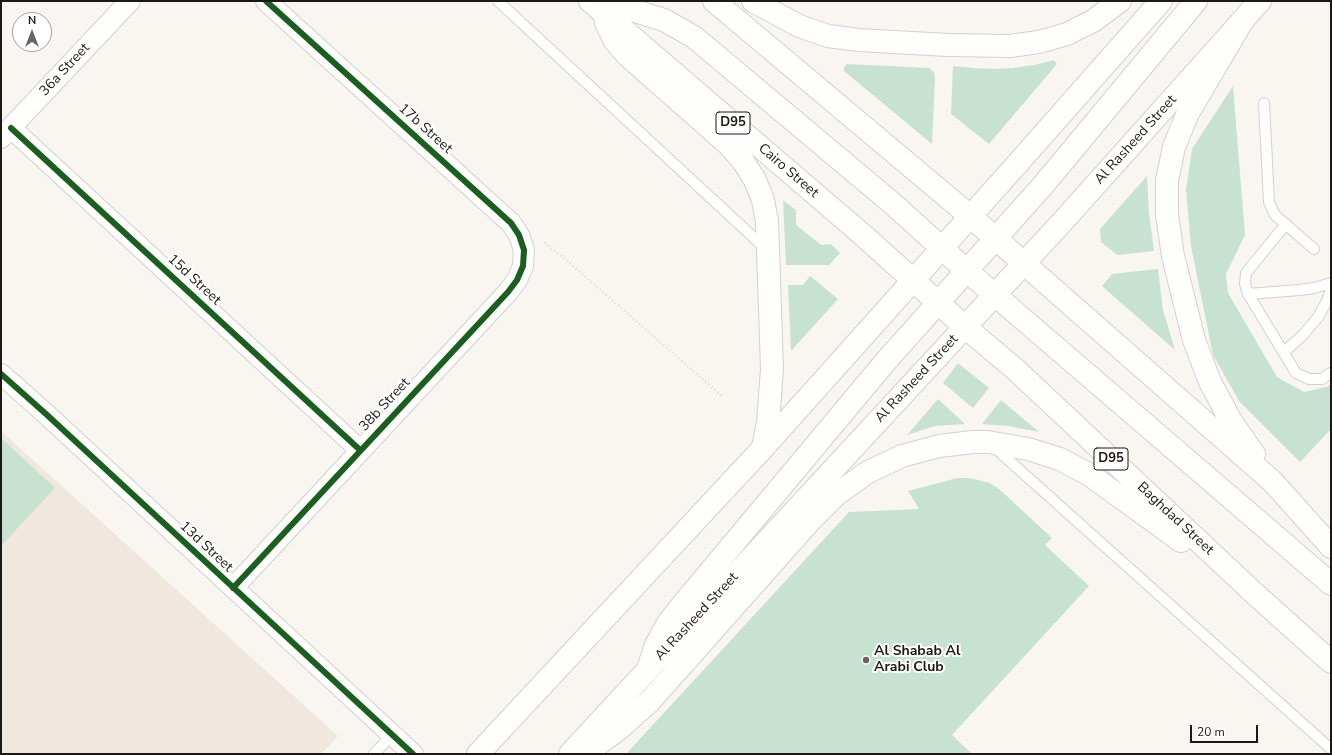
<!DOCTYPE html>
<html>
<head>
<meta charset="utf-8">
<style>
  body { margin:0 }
  #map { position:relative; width:1332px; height:755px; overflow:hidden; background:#f9f5f0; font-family:"Nunito Sans",sans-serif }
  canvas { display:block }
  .frame { position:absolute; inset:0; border:2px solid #1b1815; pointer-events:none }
  .north { position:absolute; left:12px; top:12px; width:40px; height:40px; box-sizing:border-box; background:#fff; border:1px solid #a4a3a1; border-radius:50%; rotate:0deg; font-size:11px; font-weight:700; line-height:16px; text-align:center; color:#1b1815 }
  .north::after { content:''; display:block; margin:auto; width:14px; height:18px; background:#696562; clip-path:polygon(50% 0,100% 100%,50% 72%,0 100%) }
  .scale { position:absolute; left:1190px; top:725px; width:68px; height:18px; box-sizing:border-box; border:2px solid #1b1815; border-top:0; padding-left:5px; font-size:12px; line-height:14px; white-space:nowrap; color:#1b1815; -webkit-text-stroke:3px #fff; paint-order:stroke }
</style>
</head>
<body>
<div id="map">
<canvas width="1332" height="755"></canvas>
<div class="frame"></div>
<div class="north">N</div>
<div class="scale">20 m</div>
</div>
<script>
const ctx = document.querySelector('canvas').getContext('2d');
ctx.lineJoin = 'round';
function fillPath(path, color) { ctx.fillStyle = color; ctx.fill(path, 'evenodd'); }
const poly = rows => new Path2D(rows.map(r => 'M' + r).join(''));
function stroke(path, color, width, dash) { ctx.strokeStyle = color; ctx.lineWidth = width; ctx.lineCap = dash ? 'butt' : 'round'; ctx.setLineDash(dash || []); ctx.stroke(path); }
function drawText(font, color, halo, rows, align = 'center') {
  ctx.font = font + ' "Nunito Sans",sans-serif'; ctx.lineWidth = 4; ctx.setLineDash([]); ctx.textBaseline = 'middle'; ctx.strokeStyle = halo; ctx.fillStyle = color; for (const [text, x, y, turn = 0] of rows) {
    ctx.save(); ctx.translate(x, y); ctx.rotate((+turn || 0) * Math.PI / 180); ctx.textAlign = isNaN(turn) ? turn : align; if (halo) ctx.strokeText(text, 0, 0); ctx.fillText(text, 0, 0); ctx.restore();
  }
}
fillPath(poly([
  [1,431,338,736,321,754,1,754]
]), '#f0e8de');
fillPath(poly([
  [1054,60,1057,64,989,144,951,114,953,66,973,68,993,69,1013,68,1034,65],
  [847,64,929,68,932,70,934,73,935,77,932,144,844,71,844,67],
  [1233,86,1245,235,1226,274,1228,293,1277,377,1304,392,1326,387,1331,384,1331,429,1300,462,1239,401,1213,355,1191,246,1186,190,1192,149],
  [1147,176,1149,213,1154,251,1117,255,1101,242,1100,229],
  [783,200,796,210,796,225,821,245,831,244,840,253,829,265,786,265],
  [1158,269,1163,310,1175,350,1102,286,1112,274],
  [810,276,838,299,791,351,788,285,803,285],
  [958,363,989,388,973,408,943,383],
  [938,399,965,424,935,426,907,435],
  [1001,400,1039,432,1008,426,982,424],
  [1,438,55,488,1,546],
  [957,478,968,478,979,480,989,483,998,488,1052,538,1045,545,1089,586,952,735,972,754,626,754,849,512,919,509,908,491]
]), '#c8e2d2');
const lane = poly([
  [498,1,765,248],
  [1264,103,1269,202,1275,215,1314,249],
  [1286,224,1246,273,1245,284,1248,294,1296,373,1309,379,1322,379,1331,373],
  [1248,294,1300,290,1314,288,1331,283],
  [1284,352,1302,336,1318,317,1327,301,1331,290],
  [994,447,1331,749],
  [374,754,392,735]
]);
const street = poly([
  [11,128,360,450],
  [1,138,130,1],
  [1,374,46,414,413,754],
  [233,588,508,292,517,280,523,266,524,250,519,235,511,223,266,1]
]);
const secondary = poly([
  [478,754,763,448,1019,162,1161,1],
  [570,754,1064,220,1260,1]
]);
const primary = poly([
  [590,1,864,236,965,327,1015,369,1255,594,1331,662],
  [714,1,970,216,1273,482,1331,547],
  [753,1,799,26,828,36,859,40,948,45,1010,46,1039,42,1067,34,1093,21,1120,1],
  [601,11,632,10,664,20,694,37,893,204,967,271,1331,584],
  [1243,20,1187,115,1174,147,1167,180,1167,215,1173,256,1194,340,1210,382,1231,421,1254,454],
  [606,23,615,41,627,55,729,145,743,161,755,180,763,200,767,222,768,250,772,369,768,422,763,448],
  [648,669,656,645,668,623,683,604,886,361,1045,183,1196,1],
  [585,754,620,728,650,701,810,521,837,494,868,472,902,456,939,446,973,442,988,442,1028,449,1060,459,1090,475,1181,541]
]);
stroke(lane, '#d4d1cd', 12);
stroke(street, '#d4d1cd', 22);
stroke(secondary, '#d4d1cd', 24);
stroke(primary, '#d4d1cd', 24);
stroke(poly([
  [545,243,565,259,722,396]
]), '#dbdad9', 2.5, [1, 3]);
stroke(lane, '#fefefd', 10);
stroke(street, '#fefefd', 20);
stroke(secondary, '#fefefd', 22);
stroke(primary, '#fefefd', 22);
stroke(poly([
  [11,128,360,450],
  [1,374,46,414,413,754],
  [233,588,508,292,517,280,523,266,524,250,519,235,511,223,266,1]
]), '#1b5e20', 6);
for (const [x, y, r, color] of [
  [866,660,4,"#696562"]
]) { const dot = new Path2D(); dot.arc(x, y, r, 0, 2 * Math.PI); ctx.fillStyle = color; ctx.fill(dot); stroke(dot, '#fff', 1.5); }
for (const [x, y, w] of [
  [733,123,34],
  [1111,459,34]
]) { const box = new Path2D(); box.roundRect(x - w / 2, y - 11, w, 22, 3); ctx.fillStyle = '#fff'; ctx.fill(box); stroke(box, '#1b1815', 1); }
drawText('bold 13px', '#1b1815', null, [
  ["D95",733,123],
  ["D95",1111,459]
]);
drawText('14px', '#1b1815', '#fff', [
  ["36a Street",65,70,-47],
  ["17b Street",425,129,42],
  ["Al Rasheed Street",1136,140,-48],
  ["Cairo Street",788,171,41],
  ["15d Street",194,280,43],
  ["Al Rasheed Street",917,379,-47],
  ["38b Street",385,405,-47],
  ["Baghdad Street",1175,519,43],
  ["13d Street",206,547,43],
  ["Al Rasheed Street",697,617,-47]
]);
drawText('bold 14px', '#1b1815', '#fff', [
  ["Al Shabab Al",874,652],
  ["Arabi Club",874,668]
], 'left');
</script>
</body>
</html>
